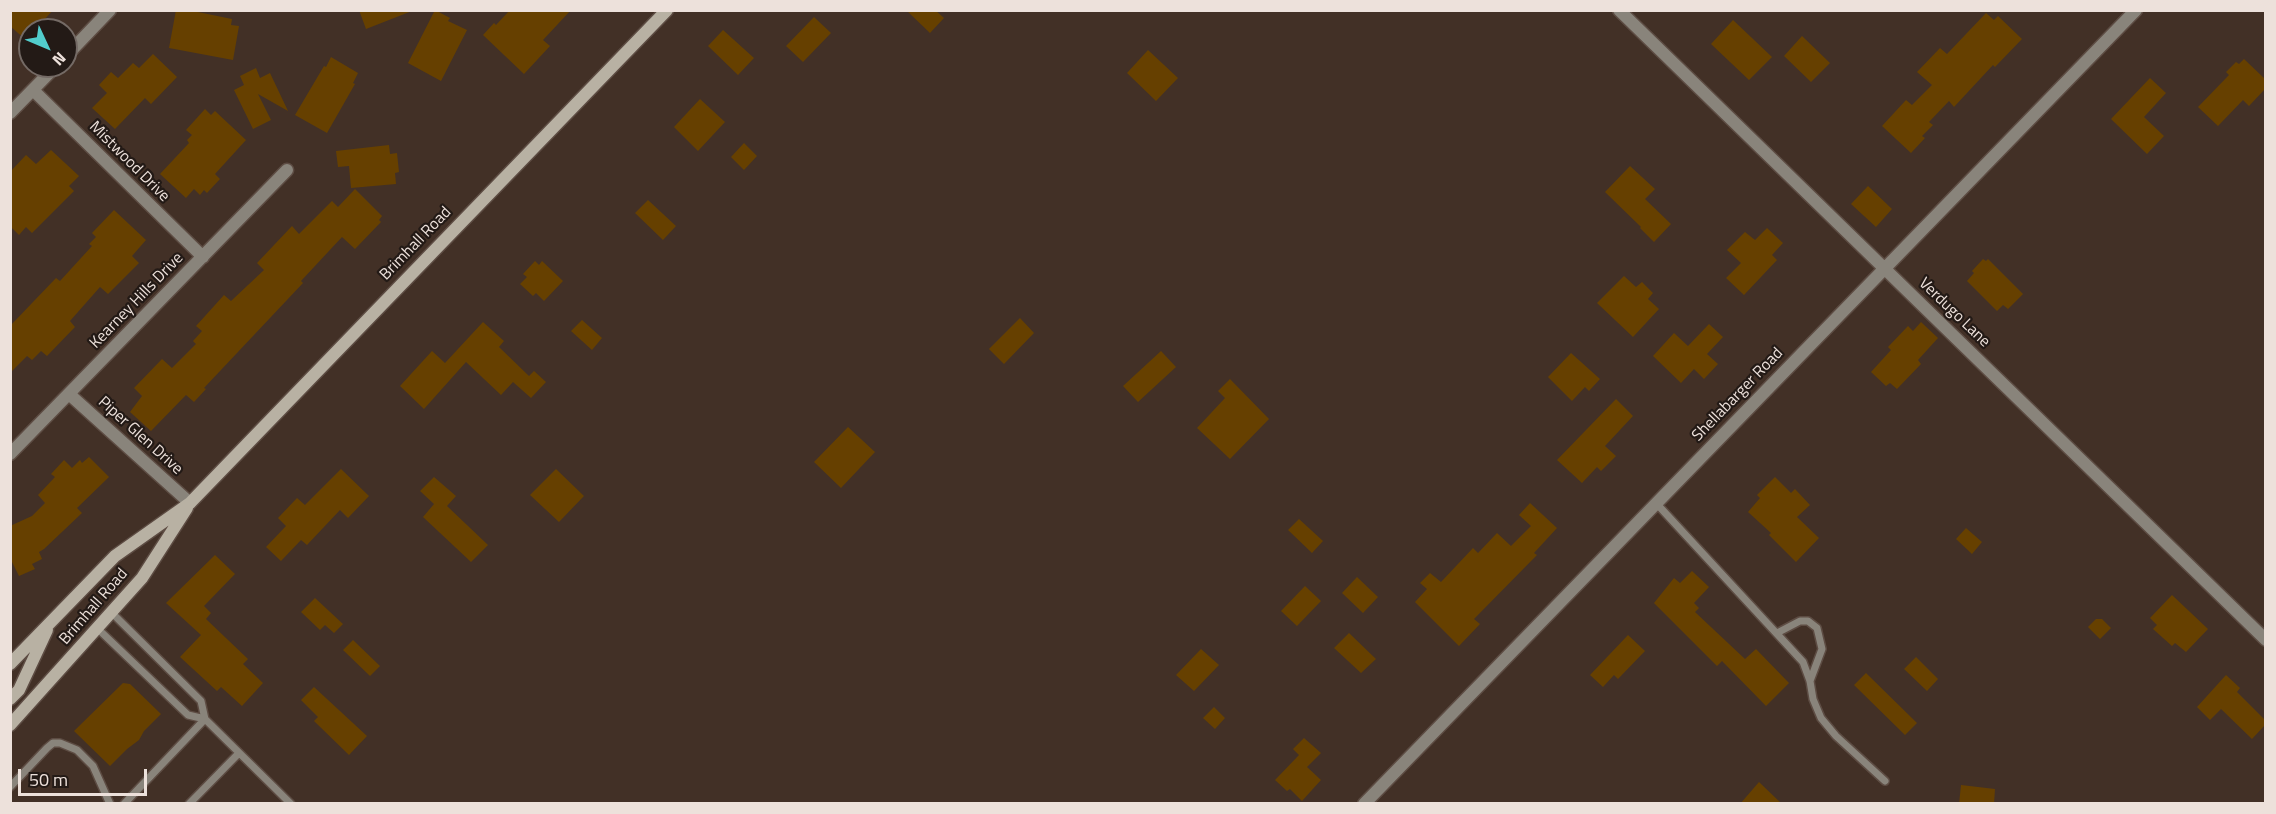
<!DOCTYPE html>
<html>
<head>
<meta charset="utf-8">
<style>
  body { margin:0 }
  #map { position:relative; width:2276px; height:814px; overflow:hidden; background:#423026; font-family:"Titillium Web",sans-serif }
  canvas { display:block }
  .frame { position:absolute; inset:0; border:12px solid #ede1db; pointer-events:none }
  .north { position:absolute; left:18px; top:18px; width:60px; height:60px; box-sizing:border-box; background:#231a16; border:2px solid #746a65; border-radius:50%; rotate:134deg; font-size:16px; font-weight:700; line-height:24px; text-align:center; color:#ede1db }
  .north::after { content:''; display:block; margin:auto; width:21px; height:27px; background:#52cdcc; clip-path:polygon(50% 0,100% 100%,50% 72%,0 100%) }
  .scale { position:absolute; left:18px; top:769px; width:129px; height:27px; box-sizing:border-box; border:3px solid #ede1db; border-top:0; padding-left:8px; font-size:18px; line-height:21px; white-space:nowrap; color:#ede1db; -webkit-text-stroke:4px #231a16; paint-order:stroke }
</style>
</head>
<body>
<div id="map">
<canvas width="2276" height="814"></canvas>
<div class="frame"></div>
<div class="north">N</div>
<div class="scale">50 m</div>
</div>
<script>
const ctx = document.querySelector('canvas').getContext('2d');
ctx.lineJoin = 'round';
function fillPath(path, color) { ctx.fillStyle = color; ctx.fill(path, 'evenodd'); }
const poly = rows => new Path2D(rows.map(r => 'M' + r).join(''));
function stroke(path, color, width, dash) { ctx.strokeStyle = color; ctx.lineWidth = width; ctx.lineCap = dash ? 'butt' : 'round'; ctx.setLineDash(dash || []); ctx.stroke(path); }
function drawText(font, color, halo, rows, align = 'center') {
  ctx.font = font + ' "Titillium Web",sans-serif'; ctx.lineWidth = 4.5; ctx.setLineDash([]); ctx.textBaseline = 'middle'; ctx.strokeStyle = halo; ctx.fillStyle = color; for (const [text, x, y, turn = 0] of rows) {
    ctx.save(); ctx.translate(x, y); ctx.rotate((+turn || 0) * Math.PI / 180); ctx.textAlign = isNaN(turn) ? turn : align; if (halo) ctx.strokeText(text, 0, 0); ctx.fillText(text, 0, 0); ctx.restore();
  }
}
fillPath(poly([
  [10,10,53,10,35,30,30,30,30,35,26,40,10,26],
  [176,10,188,10,232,19,231,25,239,26,233,60,169,48],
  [359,10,411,10,412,11,366,29],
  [435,10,450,18,448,21,467,30,441,81,408,63],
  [510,10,571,10,543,40,550,46,524,74,483,35,494,23,496,25],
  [906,10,935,10,944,18,930,33],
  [1986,13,1994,20,1998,16,2022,39,1995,67,1993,65,1954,107,1949,101,1929,122,1933,125,1922,136,1925,138,1911,153,1882,126,1906,100,1912,105,1932,85,1917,72,1940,48,1947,54],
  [814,17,831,33,803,62,786,46],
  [1733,20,1772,57,1749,80,1711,44],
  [723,30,754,58,738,75,708,46],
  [1802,36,1830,63,1811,82,1784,56],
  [1148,50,1178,78,1156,101,1127,73],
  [153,54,177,77,151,104,145,98,115,129,92,108,107,93,99,85,111,72,118,78,133,63,139,68],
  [331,57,358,73,353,83,355,84,327,133,295,115,324,66,326,67],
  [2244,59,2265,79,2265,89,2249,106,2243,100,2218,126,2198,107,2229,75,2226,72,2236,62,2239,64],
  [256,68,260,78,270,73,288,111,258,94,271,120,253,129,234,90,244,85,240,76],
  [2150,78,2166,93,2144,117,2164,136,2147,154,2111,119],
  [700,99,725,122,698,151,674,127],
  [205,109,211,115,215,111,246,140,215,174,220,179,207,193,204,190,200,195,194,189,186,198,160,174,189,143,187,140,192,135,186,130],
  [744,143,757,156,744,170,731,157],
  [389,145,390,154,397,153,399,172,395,173,396,184,351,188,349,166,338,167,336,151],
  [51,150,79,176,69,186,74,191,32,233,26,227,19,235,10,226,10,172,26,155,36,164],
  [1630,166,1655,189,1645,199,1671,224,1654,242,1640,228,1641,227,1605,192],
  [1868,186,1892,209,1876,227,1851,204],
  [355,189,382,216,379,220,381,222,355,249,342,237,301,281,303,283,204,388,206,389,194,402,186,395,151,431,130,412,142,396,134,388,162,359,172,368,196,344,193,341,202,331,196,326,224,295,231,301,264,270,257,263,292,226,299,234,332,201,338,207],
  [648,200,676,226,663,240,635,213],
  [114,210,146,240,132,256,139,263,108,294,100,287,70,321,75,327,47,356,41,351,32,360,27,356,10,373,10,326,56,278,60,281,92,246,89,244,96,237,92,233],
  [1767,228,1783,243,1772,255,1777,260,1744,295,1726,278,1741,263,1727,250,1745,232,1755,240],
  [1983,259,1986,261,1988,259,2023,294,2008,309,2003,305,1997,311,1967,281,1974,273,1972,271],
  [535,261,539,265,542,261,563,281,544,301,536,293,533,296,520,284,527,277,523,274],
  [1624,276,1636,287,1642,282,1653,293,1648,299,1659,309,1633,337,1597,303],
  [1020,318,1034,333,1004,364,989,349],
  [582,320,602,338,592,350,571,331],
  [483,322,504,341,499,347,529,376,534,371,546,382,531,398,513,382,501,395,466,362,424,409,400,386,432,351,445,363],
  [1921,322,1938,338,1918,360,1921,364,1897,389,1890,383,1886,386,1871,372,1891,350,1888,347,1908,326,1913,331],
  [1709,324,1723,337,1707,354,1718,364,1704,379,1694,369,1681,383,1653,356,1674,333,1688,346],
  [1161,351,1176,367,1138,402,1123,386],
  [1571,353,1600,379,1589,391,1585,387,1572,401,1548,377],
  [1230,379,1269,419,1230,459,1197,428,1225,398,1218,391],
  [1616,399,1633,416,1605,446,1616,456,1601,471,1597,467,1582,483,1557,460],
  [848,427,875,452,841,488,814,462],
  [89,457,109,477,77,508,82,513,44,549,39,552,42,559,32,564,35,569,19,576,10,558,10,526,32,516,45,503,38,495,55,477,51,474,64,460,72,468,80,460,82,463],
  [341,469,369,496,348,518,340,510,307,545,301,540,281,561,266,547,286,526,278,518,297,498,305,505],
  [556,469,584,496,559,522,530,495],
  [434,477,456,496,447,506,488,545,471,562,423,517,434,504,420,491],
  [1775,477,1791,493,1795,489,1810,505,1797,517,1819,538,1796,562,1769,535,1771,533,1748,512,1760,498,1757,495],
  [1530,503,1557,528,1534,553,1537,555,1474,619,1480,624,1459,646,1415,602,1427,589,1420,583,1430,573,1441,582,1473,548,1478,553,1497,533,1511,546,1531,526,1519,515],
  [1299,519,1323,541,1312,553,1288,530],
  [1966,528,1982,542,1972,554,1956,539],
  [215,555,235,574,204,606,211,613,206,619,248,659,243,664,263,683,242,706,221,687,217,691,180,657,201,635,166,603],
  [1692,571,1709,587,1694,603,1699,608,1695,612,1745,659,1756,649,1789,683,1766,706,1722,661,1717,666,1654,603,1674,578,1680,583],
  [1357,577,1378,597,1363,613,1342,593],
  [1305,586,1321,601,1297,626,1281,611],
  [2172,595,2208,629,2186,652,2175,643,2172,646,2153,629,2157,625,2150,618],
  [315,598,343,624,334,633,325,625,320,630,301,612],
  [2096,619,2102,619,2111,628,2100,639,2088,627],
  [1349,633,1376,659,1361,673,1334,648],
  [1628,635,1645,651,1618,679,1614,675,1603,687,1590,675],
  [353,640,380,666,370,676,343,650],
  [1201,649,1219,665,1194,691,1176,675],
  [1916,657,1938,679,1927,691,1904,669],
  [1866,673,1917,723,1905,735,1854,685],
  [2226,675,2240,688,2237,692,2265,720,2265,725,2252,739,2221,709,2210,720,2197,707],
  [123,683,130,684,161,714,144,731,139,740,127,749,110,766,74,731],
  [314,687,367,736,349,755,314,721,318,717,301,700],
  [1214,707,1225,718,1215,729,1203,718],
  [1304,738,1321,753,1307,767,1321,780,1302,801,1290,789,1287,791,1275,780,1299,755,1293,749],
  [1759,782,1782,804,1740,804],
  [1961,785,1995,789,1994,804,1959,804]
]), '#664000');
const lane = poly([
  [1656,503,1803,662,1810,681,1813,699,1821,718,1836,736,1885,781],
  [111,612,201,701,205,719,291,804],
  [97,628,188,715,205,719],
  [1777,633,1800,621,1808,621,1817,628,1822,649,1810,681],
  [10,787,47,748,53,743,60,743,77,750,93,766,110,804],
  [124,804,205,719],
  [189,804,239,753]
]);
const street = poly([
  [1619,10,2266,640],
  [66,56,110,10],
  [33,90,203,257],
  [10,113,56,66],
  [69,394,190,503],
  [10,454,287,170],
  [1364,804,2136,10]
]);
const secondary = poly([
  [10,664,115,556,190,503,667,10],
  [10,699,19,690,47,630],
  [10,725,142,578,187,508]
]);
stroke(lane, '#5d4c43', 10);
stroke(street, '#5d4c43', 15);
stroke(secondary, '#5d4c43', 15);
stroke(lane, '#89847b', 7);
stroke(street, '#89847b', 12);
stroke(secondary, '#b8b1a3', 12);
drawText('16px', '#ede1db', '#231a16', [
  ["Mistwood Drive",129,162,45],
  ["Brimhall Road",416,244,-46],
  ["Kearney Hills Drive",137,301,-46],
  ["Verdugo Lane",1954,313,44],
  ["Shellabarger Road",1738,395,-46],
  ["Piper Glen Drive",140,436,42],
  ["Brimhall Road",94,607,-49]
]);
</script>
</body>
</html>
